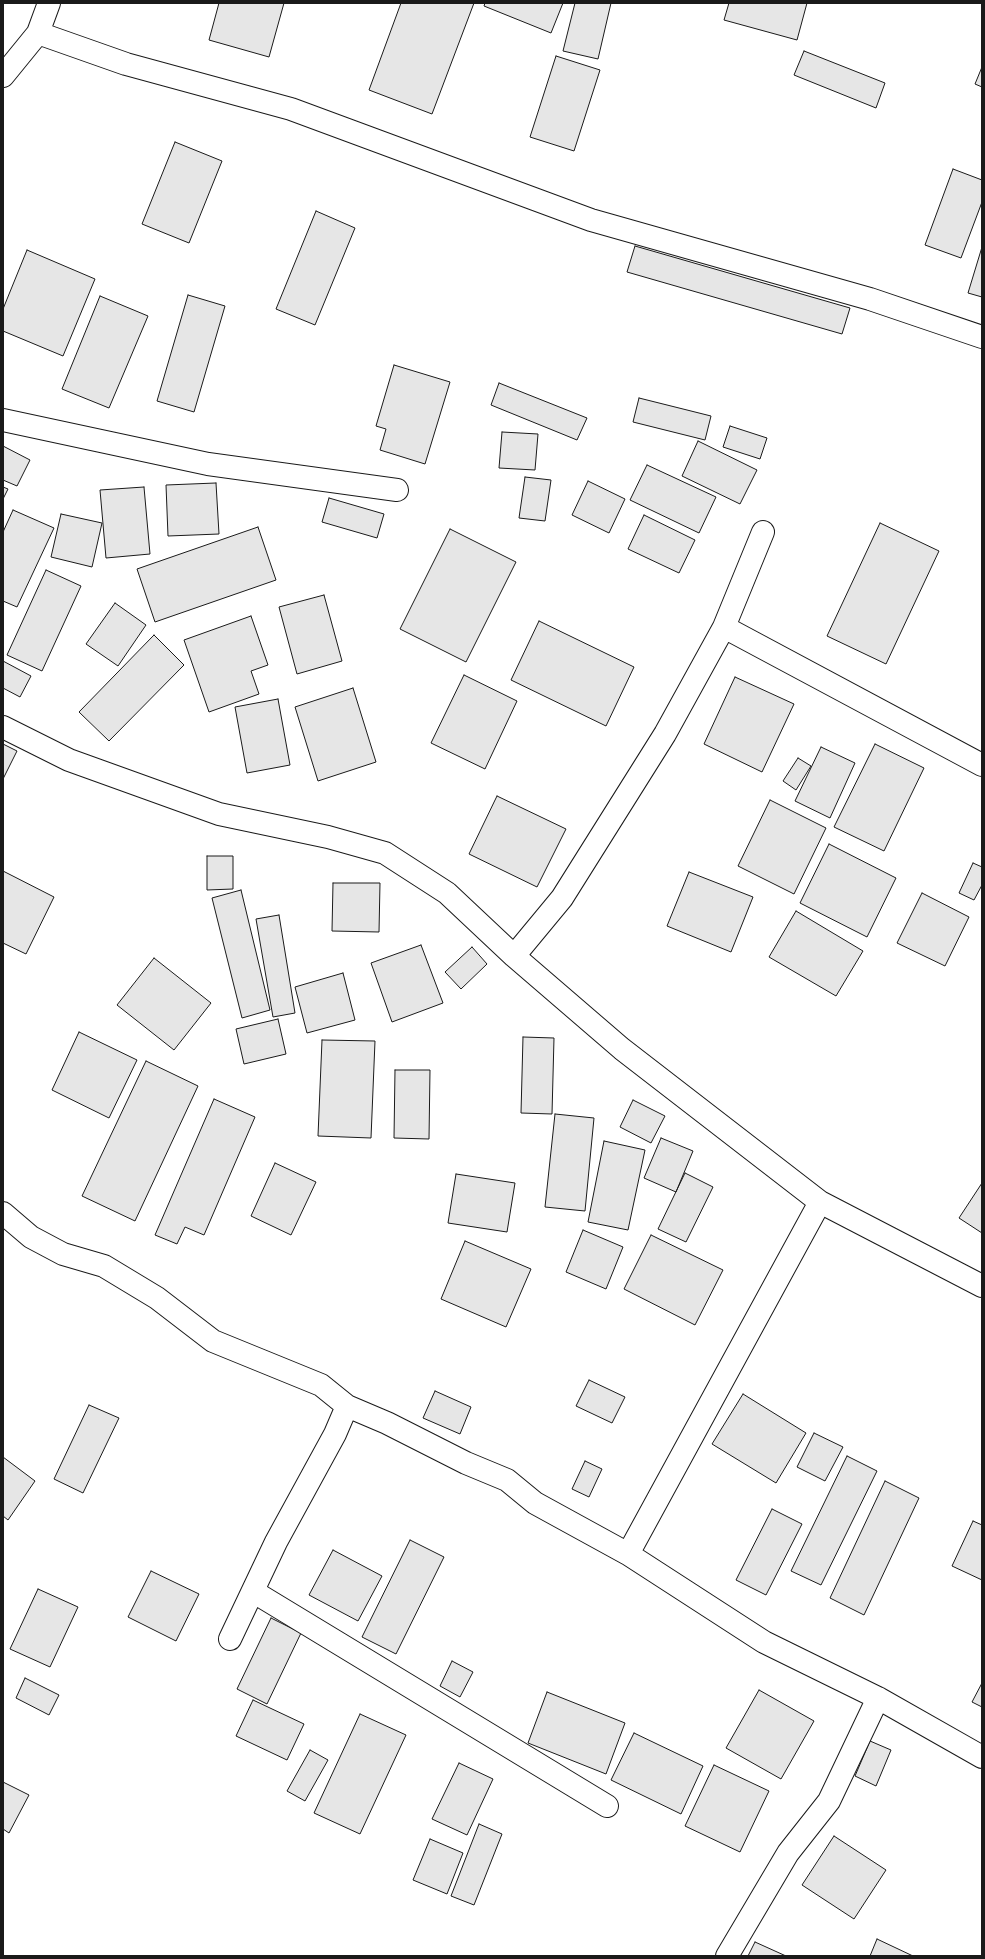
<!DOCTYPE html>
<html>
<head>
<meta charset="utf-8">
<style>
  body { margin:0 }
  #map { position:relative; width:985px; height:1959px; overflow:hidden; background:#fff; font-family:"IBM Plex Sans",sans-serif }
  canvas { display:block }
  .frame { position:absolute; inset:0; border:4px solid #1a1a1a; pointer-events:none }
</style>
</head>
<body>
<div id="map">
<canvas width="985" height="1959"></canvas>
<div class="frame"></div>
</div>
<script>
const ctx = document.querySelector('canvas').getContext('2d');
ctx.lineJoin = 'round';
function fillPath(path, color) { ctx.fillStyle = color; ctx.fill(path, 'evenodd'); }
const poly = rows => new Path2D(rows.map(r => 'M' + r).join(''));
function stroke(path, color, width, dash) { ctx.strokeStyle = color; ctx.lineWidth = width; ctx.lineCap = dash ? 'butt' : 'round'; ctx.setLineDash(dash || []); ctx.stroke(path); }
const building = poly([
  [219,3,284,3,269,57,209,40,219,3],
  [401,3,474,3,432,114,369,90,401,3],
  [485,3,563,3,551,33,484,6,485,3],
  [575,3,611,3,598,59,563,51,575,3],
  [729,3,807,3,797,40,724,20,729,3],
  [804,51,885,83,876,108,794,75,804,51],
  [556,56,600,70,574,151,530,137,556,56],
  [982,67,982,87,975,84,982,67],
  [175,142,222,161,189,243,142,224,175,142],
  [953,169,982,180,982,202,961,258,925,245,953,169],
  [316,211,355,228,315,325,276,309,316,211],
  [635,246,850,308,842,334,627,272,635,246],
  [982,247,982,297,968,293,982,247],
  [27,250,95,279,63,356,3,331,3,309,27,250],
  [188,295,225,306,194,412,157,401,188,295],
  [100,296,148,316,109,408,62,389,100,296],
  [394,365,450,382,425,464,380,450,386,429,376,426,394,365],
  [499,383,587,418,577,440,491,405,499,383],
  [639,398,711,416,705,440,633,422,639,398],
  [730,426,767,438,760,459,723,447,730,426],
  [502,432,538,434,535,470,499,468,502,432],
  [698,441,757,470,740,504,682,476,698,441],
  [3,446,30,460,17,486,3,480,3,446],
  [647,465,716,497,699,533,630,500,647,465],
  [525,477,551,480,545,521,519,518,525,477],
  [588,481,625,499,609,533,572,515,588,481],
  [216,483,219,534,168,536,166,485,216,483],
  [3,487,8,489,3,499,3,487],
  [144,487,150,554,106,558,100,490,144,487],
  [329,498,384,514,377,538,322,522,329,498],
  [13,510,54,528,17,607,3,601,3,532,13,510],
  [61,514,102,523,92,567,51,557,61,514],
  [644,515,695,540,679,573,628,549,644,515],
  [880,523,939,551,886,664,827,636,880,523],
  [258,527,276,580,155,622,137,569,258,527],
  [450,529,516,562,466,662,400,629,450,529],
  [46,570,81,586,42,671,7,655,46,570],
  [324,595,342,661,297,674,279,607,324,595],
  [115,603,146,625,118,666,86,644,115,603],
  [251,616,268,665,251,671,259,694,209,712,184,640,251,616],
  [539,621,634,667,606,726,511,680,539,621],
  [154,635,184,665,109,741,79,712,154,635],
  [3,661,31,676,20,697,3,688,3,661],
  [464,675,517,701,485,769,431,743,464,675],
  [735,677,794,704,762,772,704,744,735,677],
  [353,688,376,762,318,781,295,707,353,688],
  [278,699,290,765,247,773,235,707,278,699],
  [3,744,17,751,3,779,3,744],
  [875,744,924,768,884,851,834,827,875,744],
  [821,747,855,763,830,818,795,801,821,747],
  [798,758,811,766,796,790,783,781,798,758],
  [497,796,566,829,537,887,469,854,497,796],
  [770,800,826,828,794,894,738,866,770,800],
  [829,844,896,878,867,937,800,903,829,844],
  [207,856,233,856,233,889,207,890,207,856],
  [973,863,982,867,982,885,974,900,959,893,973,863],
  [3,871,54,897,26,954,3,943,3,871],
  [689,872,753,897,731,952,667,926,689,872],
  [333,883,380,883,379,932,332,931,333,883],
  [241,890,270,1010,242,1018,212,898,241,890],
  [922,893,969,917,945,966,897,943,922,893],
  [796,911,863,951,836,996,769,957,796,911],
  [279,915,295,1013,273,1017,256,919,279,915],
  [421,945,443,1003,392,1022,371,963,421,945],
  [472,947,487,964,461,989,445,972,472,947],
  [154,958,211,1003,174,1050,117,1005,154,958],
  [343,973,355,1020,307,1033,295,987,343,973],
  [278,1019,286,1054,244,1064,236,1029,278,1019],
  [79,1032,137,1060,109,1118,52,1090,79,1032],
  [523,1037,554,1038,552,1114,521,1113,523,1037],
  [322,1040,375,1041,371,1138,318,1136,322,1040],
  [146,1061,198,1086,135,1221,82,1196,146,1061],
  [395,1070,430,1070,429,1139,394,1138,395,1070],
  [214,1099,255,1117,204,1235,185,1227,177,1244,155,1235,214,1099],
  [633,1100,665,1116,651,1143,620,1127,633,1100],
  [555,1114,594,1118,585,1211,545,1207,555,1114],
  [661,1138,693,1151,676,1192,644,1178,661,1138],
  [604,1141,645,1150,628,1230,588,1222,604,1141],
  [275,1163,316,1182,291,1235,251,1216,275,1163],
  [685,1173,713,1187,686,1242,658,1229,685,1173],
  [456,1174,515,1183,507,1232,448,1223,456,1174],
  [982,1183,982,1233,959,1218,982,1183],
  [583,1230,623,1247,606,1289,566,1272,583,1230],
  [651,1235,723,1270,695,1325,624,1289,651,1235],
  [465,1241,531,1269,506,1327,441,1299,465,1241],
  [589,1380,625,1397,612,1423,576,1406,589,1380],
  [435,1391,471,1407,460,1434,423,1418,435,1391],
  [743,1394,806,1433,776,1483,712,1444,743,1394],
  [89,1405,119,1418,83,1493,54,1479,89,1405],
  [814,1433,843,1447,825,1481,797,1467,814,1433],
  [847,1456,877,1471,821,1585,791,1571,847,1456],
  [3,1457,35,1481,8,1520,3,1516,3,1457],
  [585,1461,602,1469,589,1497,572,1489,585,1461],
  [885,1481,919,1498,864,1615,830,1598,885,1481],
  [772,1509,802,1524,766,1595,736,1580,772,1509],
  [973,1521,982,1525,982,1580,952,1566,973,1521],
  [410,1540,444,1557,396,1654,362,1637,410,1540],
  [333,1550,382,1576,358,1621,309,1595,333,1550],
  [151,1571,199,1594,176,1641,128,1617,151,1571],
  [38,1589,78,1607,50,1667,10,1649,38,1589],
  [271,1618,301,1633,267,1704,237,1689,271,1618],
  [452,1661,473,1672,460,1697,440,1686,452,1661],
  [25,1678,59,1695,49,1715,16,1698,25,1678],
  [982,1683,982,1707,972,1702,982,1683],
  [759,1690,814,1721,781,1779,726,1748,759,1690],
  [547,1692,625,1723,606,1774,528,1743,547,1692],
  [253,1700,304,1724,287,1760,236,1736,253,1700],
  [360,1714,406,1735,360,1834,314,1813,360,1714],
  [634,1733,703,1766,681,1814,611,1780,634,1733],
  [870,1741,891,1750,876,1786,855,1776,870,1741],
  [310,1750,328,1760,305,1801,287,1791,310,1750],
  [459,1763,493,1779,467,1835,432,1819,459,1763],
  [714,1765,769,1791,740,1852,685,1826,714,1765],
  [3,1782,29,1795,9,1833,3,1829,3,1782],
  [479,1824,502,1834,474,1905,451,1896,479,1824],
  [834,1836,886,1870,854,1919,802,1885,834,1836],
  [430,1839,463,1853,447,1894,413,1880,430,1839],
  [877,1939,913,1956,870,1956,877,1939],
  [755,1942,786,1956,748,1956,755,1942]
]);
fillPath(building, '#e6e6e6');
stroke(building, '#1a1a1a', 1);
const street = poly([
  [38,33,126,64,291,109,591,220,870,299,982,337],
  [3,76,38,33,49,3],
  [3,420,208,464,397,490],
  [724,627,982,765],
  [3,727,69,760,219,814,328,837,385,853,447,893,514,956,622,1049,820,1202,982,1286],
  [514,956,562,898,665,734,724,627,763,532],
  [3,1213,31,1237,63,1254,104,1266,157,1298,213,1341,321,1385,347,1406,387,1423,466,1463,507,1480,535,1503,628,1554,764,1642,878,1698,982,1757],
  [628,1554,820,1202],
  [254,1592,607,1806],
  [230,1639,276,1542,335,1434,347,1406],
  [727,1956,788,1853,829,1801,878,1698]
]);
stroke(street, '#1a1a1a', 24);
stroke(street, '#fff', 22);
</script>
</body>
</html>
